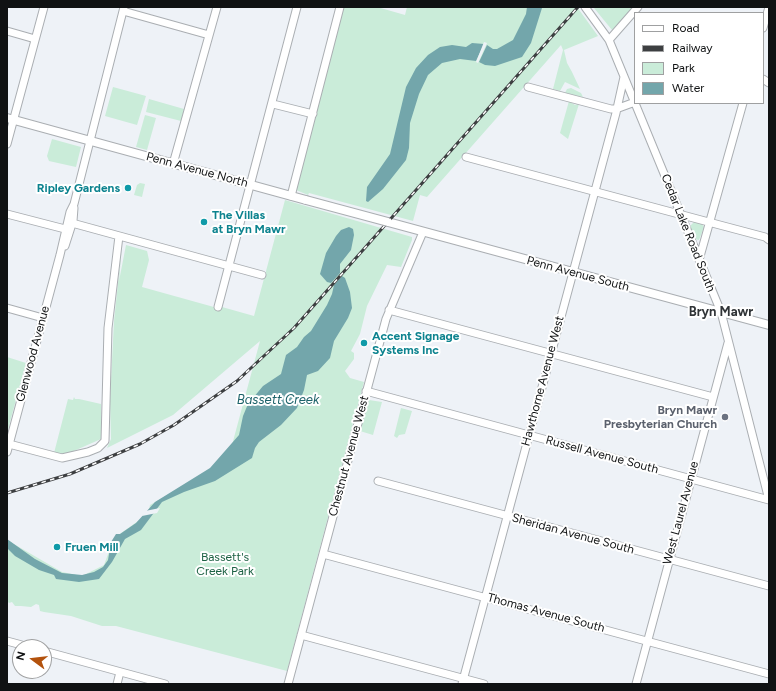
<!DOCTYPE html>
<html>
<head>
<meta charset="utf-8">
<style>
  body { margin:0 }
  #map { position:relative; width:776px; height:691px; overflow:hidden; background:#eef2f7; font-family:Figtree,sans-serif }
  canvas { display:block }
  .frame { position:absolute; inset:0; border:8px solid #101213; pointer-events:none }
  .legend { position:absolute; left:634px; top:12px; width:130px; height:92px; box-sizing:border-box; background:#fff; border:1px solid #9fa0a1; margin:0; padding:5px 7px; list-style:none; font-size:12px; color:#101213 }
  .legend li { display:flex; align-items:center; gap:8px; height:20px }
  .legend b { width:20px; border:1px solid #9fa0a1 }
  .north { position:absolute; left:12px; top:639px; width:40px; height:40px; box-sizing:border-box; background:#fff; border:1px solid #9fa0a1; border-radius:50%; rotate:285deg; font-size:11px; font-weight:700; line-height:16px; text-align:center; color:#101213 }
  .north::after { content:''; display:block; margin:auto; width:14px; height:18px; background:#b3520d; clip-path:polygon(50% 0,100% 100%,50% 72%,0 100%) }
</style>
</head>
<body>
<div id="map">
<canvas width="776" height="691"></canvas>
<div class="frame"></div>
<ul class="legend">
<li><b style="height:5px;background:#fff"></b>Road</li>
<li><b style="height:5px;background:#3d3f41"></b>Railway</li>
<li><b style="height:11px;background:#caecd9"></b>Park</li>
<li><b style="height:11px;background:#73a6ab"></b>Water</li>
</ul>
<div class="north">N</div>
</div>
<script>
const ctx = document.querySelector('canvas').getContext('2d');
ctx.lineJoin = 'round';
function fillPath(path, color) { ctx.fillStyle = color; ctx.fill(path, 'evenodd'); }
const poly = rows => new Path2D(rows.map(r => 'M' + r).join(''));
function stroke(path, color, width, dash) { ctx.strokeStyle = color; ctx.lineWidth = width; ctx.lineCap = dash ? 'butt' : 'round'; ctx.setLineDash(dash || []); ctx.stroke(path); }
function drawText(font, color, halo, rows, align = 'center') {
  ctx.font = font + ' Figtree,sans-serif'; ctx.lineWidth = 4; ctx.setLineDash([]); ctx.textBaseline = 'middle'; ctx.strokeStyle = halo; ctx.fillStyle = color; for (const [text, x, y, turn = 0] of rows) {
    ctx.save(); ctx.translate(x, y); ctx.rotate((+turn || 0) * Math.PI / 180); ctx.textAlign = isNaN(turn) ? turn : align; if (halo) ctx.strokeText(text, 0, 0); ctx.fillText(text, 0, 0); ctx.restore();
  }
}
fillPath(poly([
  [343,7,377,7,405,15,407,7,577,7,598,36,564,50,567,63,572,72,580,89,565,82,560,91,553,89,563,50,561,45,427,197,420,195,413,221,309,193,308,195,296,190],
  [595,7,634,7,612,30,594,8],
  [113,87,146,96,137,125,105,116],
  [571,88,581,93,583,97,565,93,567,89],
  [149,99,184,109,181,121,146,112],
  [569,101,575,105,579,104,568,139,560,133],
  [145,115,156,118,147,150,136,147],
  [52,139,81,147,76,167,49,161,47,156],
  [140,183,145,184,142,197,134,195,137,185],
  [285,200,412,237,412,240,401,267,387,265,367,306,360,334,351,351,354,353,354,359,345,371,350,378,364,382,287,671,116,626,102,626,71,616,44,612,40,611,39,605,36,604,31,607,21,606,15,606,12,602,9,603,7,601,7,540,62,572,82,576,104,565,114,538,148,514,150,505,216,467,232,445,260,341,173,415,107,448,111,439,110,401,114,321,122,245,119,281,126,245,147,251,149,260,142,287,221,309,222,307,254,316],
  [694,222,702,224,704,227,699,240,695,239,690,226],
  [7,357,26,363,7,433],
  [74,397,75,399,79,399,101,404,101,439,67,454,54,453,68,399,73,400],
  [369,400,382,402,373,435,360,431],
  [401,408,412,411,405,434,399,435,397,438,394,436]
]), '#caecd9');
fillPath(poly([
  [527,7,542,8,531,43,522,57,495,66,485,65,479,62,487,45,493,49,497,49,513,40,526,14],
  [472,43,484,44,476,61,460,59,442,63,428,75,419,94,410,123,409,148,406,160,383,189,368,202,366,201,367,187,390,154,406,87,416,68,428,55,440,47,452,45,466,47],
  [349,227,353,229,354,235,351,250,340,264,340,273,331,283,327,282,320,274,326,253,336,236,341,230],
  [342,276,345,278,350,292,352,308,348,318,334,341,330,358,318,371,307,375,304,390,297,408,281,425,259,442,255,448,252,458,215,481,184,492,162,502,141,530,125,539,112,562,99,579,79,582,56,579,54,575,39,570,15,556,7,548,7,539,35,559,62,573,82,575,94,572,103,567,108,560,111,542,116,534,120,534,136,523,155,502,210,468,239,435,243,416,248,404,263,386,281,374,286,355,297,347,304,337,311,331,327,305,332,294,334,285]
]), '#73a6ab');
fillPath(poly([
  [484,42,487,43,478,63,476,62],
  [160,508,157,513,142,516,145,511]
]), '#eef2f7');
const minor = poly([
  [585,7,609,40,721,312,769,500],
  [123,11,209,35],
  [763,28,769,7],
  [7,31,35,39],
  [609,40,638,7],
  [763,79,769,83],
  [528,87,611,109,616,109,635,102],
  [273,104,313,114],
  [7,144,44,7],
  [466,157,716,224,765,237,769,240],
  [173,164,217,7],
  [291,196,340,7],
  [7,214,65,229],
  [72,223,262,275],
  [65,246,73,221,74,208],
  [699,260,743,103],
  [218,307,297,7],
  [7,308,43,318],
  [389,310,713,397],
  [366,391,769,500],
  [9,444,62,458,88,452,98,448,105,441,108,328,119,236],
  [7,452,60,255,70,212,74,204,124,7],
  [378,481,769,586],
  [323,554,769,674],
  [301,635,484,684],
  [7,641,29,647],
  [44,651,165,684],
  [117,684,120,672],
  [288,684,386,319,423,232],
  [462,684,616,113,624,77],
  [636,684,728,343]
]);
const major = poly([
  [7,118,306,200],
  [388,222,769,325]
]);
stroke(minor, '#aaaeb2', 9);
stroke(major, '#aaaeb2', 10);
stroke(minor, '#fff', 7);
stroke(major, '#fff', 8);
const rail = poly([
  [7,493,70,474,140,444,174,425,237,381,294,328,578,7]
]);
stroke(rail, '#3d3f41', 3);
stroke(rail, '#fff', 1.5, [4.5]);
const majorBridge = poly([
  [306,200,388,222]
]);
stroke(majorBridge, '#aaaeb2', 10, []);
stroke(majorBridge, '#fff', 8);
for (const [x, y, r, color] of [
  [128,188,4,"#0f9aa8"],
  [204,222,4,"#0f9aa8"],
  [364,343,4,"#0f9aa8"],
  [725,417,4,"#6b7280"],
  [57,547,4,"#0f9aa8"]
]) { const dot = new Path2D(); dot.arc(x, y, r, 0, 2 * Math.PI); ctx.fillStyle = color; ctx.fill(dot); stroke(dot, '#fff', 1.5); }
drawText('12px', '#101213', '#fff', [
  ["Penn Avenue North",197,170,15],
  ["Cedar Lake Road South",688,233,68],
  ["Penn Avenue South",578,274,15],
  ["Glenwood Avenue",33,354,-75],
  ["Hawthorne Avenue West",543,381,-75],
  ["Russell Avenue South",602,455,15],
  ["Chestnut Avenue West",349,456,-75],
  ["West Laurel Avenue",681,513,-75],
  ["Sheridan Avenue South",573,534,15],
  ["Thomas Avenue South",546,613,15]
]);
drawText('bold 12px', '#0d838f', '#fff', [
  ["Ripley Gardens",120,188,"right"],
  ["The Villas",212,215],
  ["at Bryn Mawr",212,229],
  ["Accent Signage",372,336],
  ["Systems Inc",372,350],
  ["Fruen Mill",65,547]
], 'left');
drawText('bold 12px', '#5b616d', '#fff', [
  ["Bryn Mawr",717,410],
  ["Presbyterian Church",717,424]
], 'right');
drawText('12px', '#1d6244', '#fff', [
  ["Bassett's",225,557],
  ["Creek Park",225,571]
]);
drawText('bold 13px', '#303437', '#fff', [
  ["Bryn Mawr",721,312]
]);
drawText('italic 13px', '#1c6269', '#fff', [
  ["Bassett Creek",278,400]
]);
</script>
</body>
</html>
